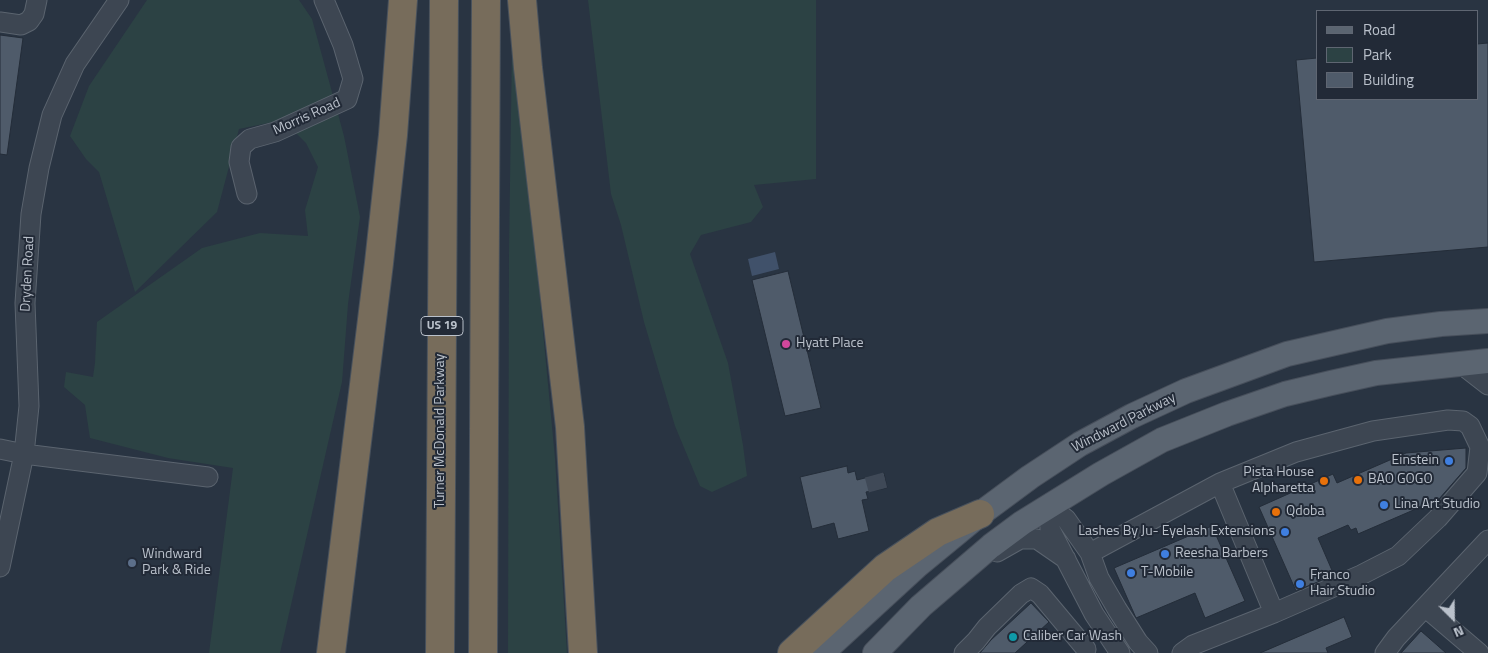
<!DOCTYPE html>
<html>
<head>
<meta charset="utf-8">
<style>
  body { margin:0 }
  #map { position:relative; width:1488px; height:653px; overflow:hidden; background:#293442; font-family:"Titillium Web",sans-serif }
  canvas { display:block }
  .legend { position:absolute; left:1316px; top:10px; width:162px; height:90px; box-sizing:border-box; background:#222a37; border:1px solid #5f6672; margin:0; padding:6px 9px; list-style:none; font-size:15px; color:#bac1cb }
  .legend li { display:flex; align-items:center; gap:10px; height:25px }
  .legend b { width:25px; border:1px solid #5f6672 }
  .north { position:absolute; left:1428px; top:593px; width:50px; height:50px; -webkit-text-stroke:4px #222a37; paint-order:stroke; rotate:157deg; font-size:14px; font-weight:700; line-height:20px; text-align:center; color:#bac1cb }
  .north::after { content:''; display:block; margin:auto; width:18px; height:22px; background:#bac1cb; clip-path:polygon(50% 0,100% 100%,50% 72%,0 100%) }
</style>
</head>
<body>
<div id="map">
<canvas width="1488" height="653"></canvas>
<ul class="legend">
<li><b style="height:6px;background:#5b6571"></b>Road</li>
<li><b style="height:14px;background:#2c4244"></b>Park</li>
<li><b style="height:14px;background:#4f5b6a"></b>Building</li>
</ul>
<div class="north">N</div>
</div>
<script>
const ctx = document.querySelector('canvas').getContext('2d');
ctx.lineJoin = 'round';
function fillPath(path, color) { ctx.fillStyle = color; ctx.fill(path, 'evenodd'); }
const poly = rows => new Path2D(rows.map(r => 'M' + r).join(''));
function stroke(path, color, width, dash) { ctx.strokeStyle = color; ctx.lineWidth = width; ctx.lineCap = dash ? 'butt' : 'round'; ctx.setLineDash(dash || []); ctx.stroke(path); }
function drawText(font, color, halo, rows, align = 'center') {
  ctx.font = font + ' "Titillium Web",sans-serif'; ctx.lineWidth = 4; ctx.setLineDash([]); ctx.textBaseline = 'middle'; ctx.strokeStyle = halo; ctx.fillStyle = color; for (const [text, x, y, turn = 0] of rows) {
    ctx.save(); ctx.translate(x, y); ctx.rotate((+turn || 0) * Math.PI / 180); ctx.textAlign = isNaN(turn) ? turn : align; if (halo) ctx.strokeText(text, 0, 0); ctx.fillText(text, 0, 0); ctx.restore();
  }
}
fillPath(poly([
  [147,0,299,0,312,19,344,136,360,217,348,304,342,382,280,653,209,653,233,468,168,458,90,438,85,405,64,387,66,372,93,377,95,363,97,322,202,248,260,233,308,236,305,210,318,167,306,143,283,120,239,129,217,212,135,292,99,172,86,159,70,136,89,86],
  [588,0,816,0,816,179,754,185,763,207,751,222,701,235,690,254,728,363,743,445,747,476,712,492,700,486,675,426,644,322,621,225,611,194],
  [512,44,516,47,555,458,567,653,508,653,509,252]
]), '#2c4244');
fillPath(poly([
  [775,252,779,269,752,276,748,259]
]), '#40516a');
const building = poly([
  [0,35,23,38,7,155,0,154,0,35],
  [1488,43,1488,247,1314,262,1296,60,1317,58,1317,99,1477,99,1477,44,1488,43],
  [788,271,821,408,785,416,752,280,788,271],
  [1466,448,1466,468,1439,499,1358,534,1356,528,1351,530,1348,525,1318,538,1334,575,1296,591,1259,507,1333,474,1337,483,1406,453,1466,448],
  [847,466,848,473,855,471,857,480,884,473,887,488,866,492,868,499,862,500,869,531,838,539,834,523,812,529,800,477,847,466],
  [1212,526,1245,601,1205,618,1195,593,1136,618,1114,568,1212,526],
  [1031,603,1049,622,1015,653,980,653,991,640,1031,603],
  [1344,617,1352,637,1326,648,1328,653,1260,653,1344,617],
  [1421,631,1446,653,1401,653,1421,631]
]);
fillPath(building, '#4f5b6a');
stroke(building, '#242d39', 1);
stroke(poly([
  [874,475,878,490]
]), '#3f4957', 19, [19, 9]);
const minor = poly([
  [0,22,21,25,29,21,34,14,37,0],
  [247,194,239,162,241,147,250,139,275,132,347,99,353,79,343,45,324,0],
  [1461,364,1488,385],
  [0,449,24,454,208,477],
  [1220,483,1274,613],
  [1049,506,1066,519,1090,553,1099,578,1117,609,1138,642,1148,653],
  [1049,506,1050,529,1094,614,1120,653],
  [997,552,1020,539,1037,539,1066,559],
  [1090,553,1220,483,1296,452,1373,431,1448,420,1463,421,1470,426,1480,447,1477,473,1438,518,1398,556,1361,575,1274,613,1193,645,1182,653],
  [0,567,24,454,29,406,25,303,31,214,39,168,52,115,75,64,119,0],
  [1425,607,1479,653],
  [964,653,976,641,987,627,1021,594,1031,588,1040,594,1086,649],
  [1385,653,1396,638,1488,540]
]);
const major = poly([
  [822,653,918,565,980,514,1030,477,1080,444,1132,416,1186,391,1287,354,1387,331,1441,324,1488,321],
  [875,653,921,606,991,546,1022,523,1101,474,1162,440,1227,414,1285,394,1331,383,1376,373,1488,361]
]);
const highway = poly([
  [522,0,528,68,570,427,583,653],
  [331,653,379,263,393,135,403,0],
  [440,653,444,0],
  [483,653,486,0],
  [792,653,885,568,938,532,980,514]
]);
stroke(minor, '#5b646f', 21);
stroke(major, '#474f5b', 26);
stroke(highway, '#48515c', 30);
stroke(minor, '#3d4652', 19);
stroke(major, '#5b6571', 24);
stroke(highway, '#776c5b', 28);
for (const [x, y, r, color] of [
  [786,344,5,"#d1479c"],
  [1449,461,5,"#3f7fe0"],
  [1358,480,5,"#e8710a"],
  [1324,481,5,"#e8710a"],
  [1384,505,5,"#3f7fe0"],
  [1276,512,5,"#e8710a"],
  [1285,532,5,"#3f7fe0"],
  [1165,554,5,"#3f7fe0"],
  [132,563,5,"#5c6f8a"],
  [1131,573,5,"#3f7fe0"],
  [1300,584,5,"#3f7fe0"],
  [1013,637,5,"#0f9aa8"]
]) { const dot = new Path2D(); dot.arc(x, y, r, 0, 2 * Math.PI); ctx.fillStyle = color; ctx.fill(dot); stroke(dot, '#222a37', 2); }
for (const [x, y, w] of [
  [442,326,42]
]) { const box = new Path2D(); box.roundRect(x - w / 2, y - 9.5, w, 19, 4); ctx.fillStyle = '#222a37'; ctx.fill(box); stroke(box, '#bac1cb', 1); }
drawText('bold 12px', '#bac1cb', null, [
  ["US 19",442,326]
]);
drawText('14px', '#bac1cb', '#222a37', [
  ["Morris Road",307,117,-24],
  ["Dryden Road",28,274,-87],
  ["Windward Parkway",1124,423,-27],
  ["Turner McDonald Parkway",441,431,-90]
]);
drawText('14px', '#bac1cb', '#222a37', [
  ["Hyatt Place",796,344],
  ["Einstein",1439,461,"right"],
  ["Pista House",1314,473,"right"],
  ["Alpharetta",1314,489,"right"],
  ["BAO GOGO",1368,480],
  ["Lina Art Studio",1394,505],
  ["Qdoba",1286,512],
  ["Lashes By Ju- Eyelash Extensions",1275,532,"right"],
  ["Reesha Barbers",1175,554],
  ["Windward",142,555],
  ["Park & Ride",142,571],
  ["T-Mobile",1141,573],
  ["Franco",1310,576],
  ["Hair Studio",1310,592],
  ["Caliber Car Wash",1023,637]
], 'left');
</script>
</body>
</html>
